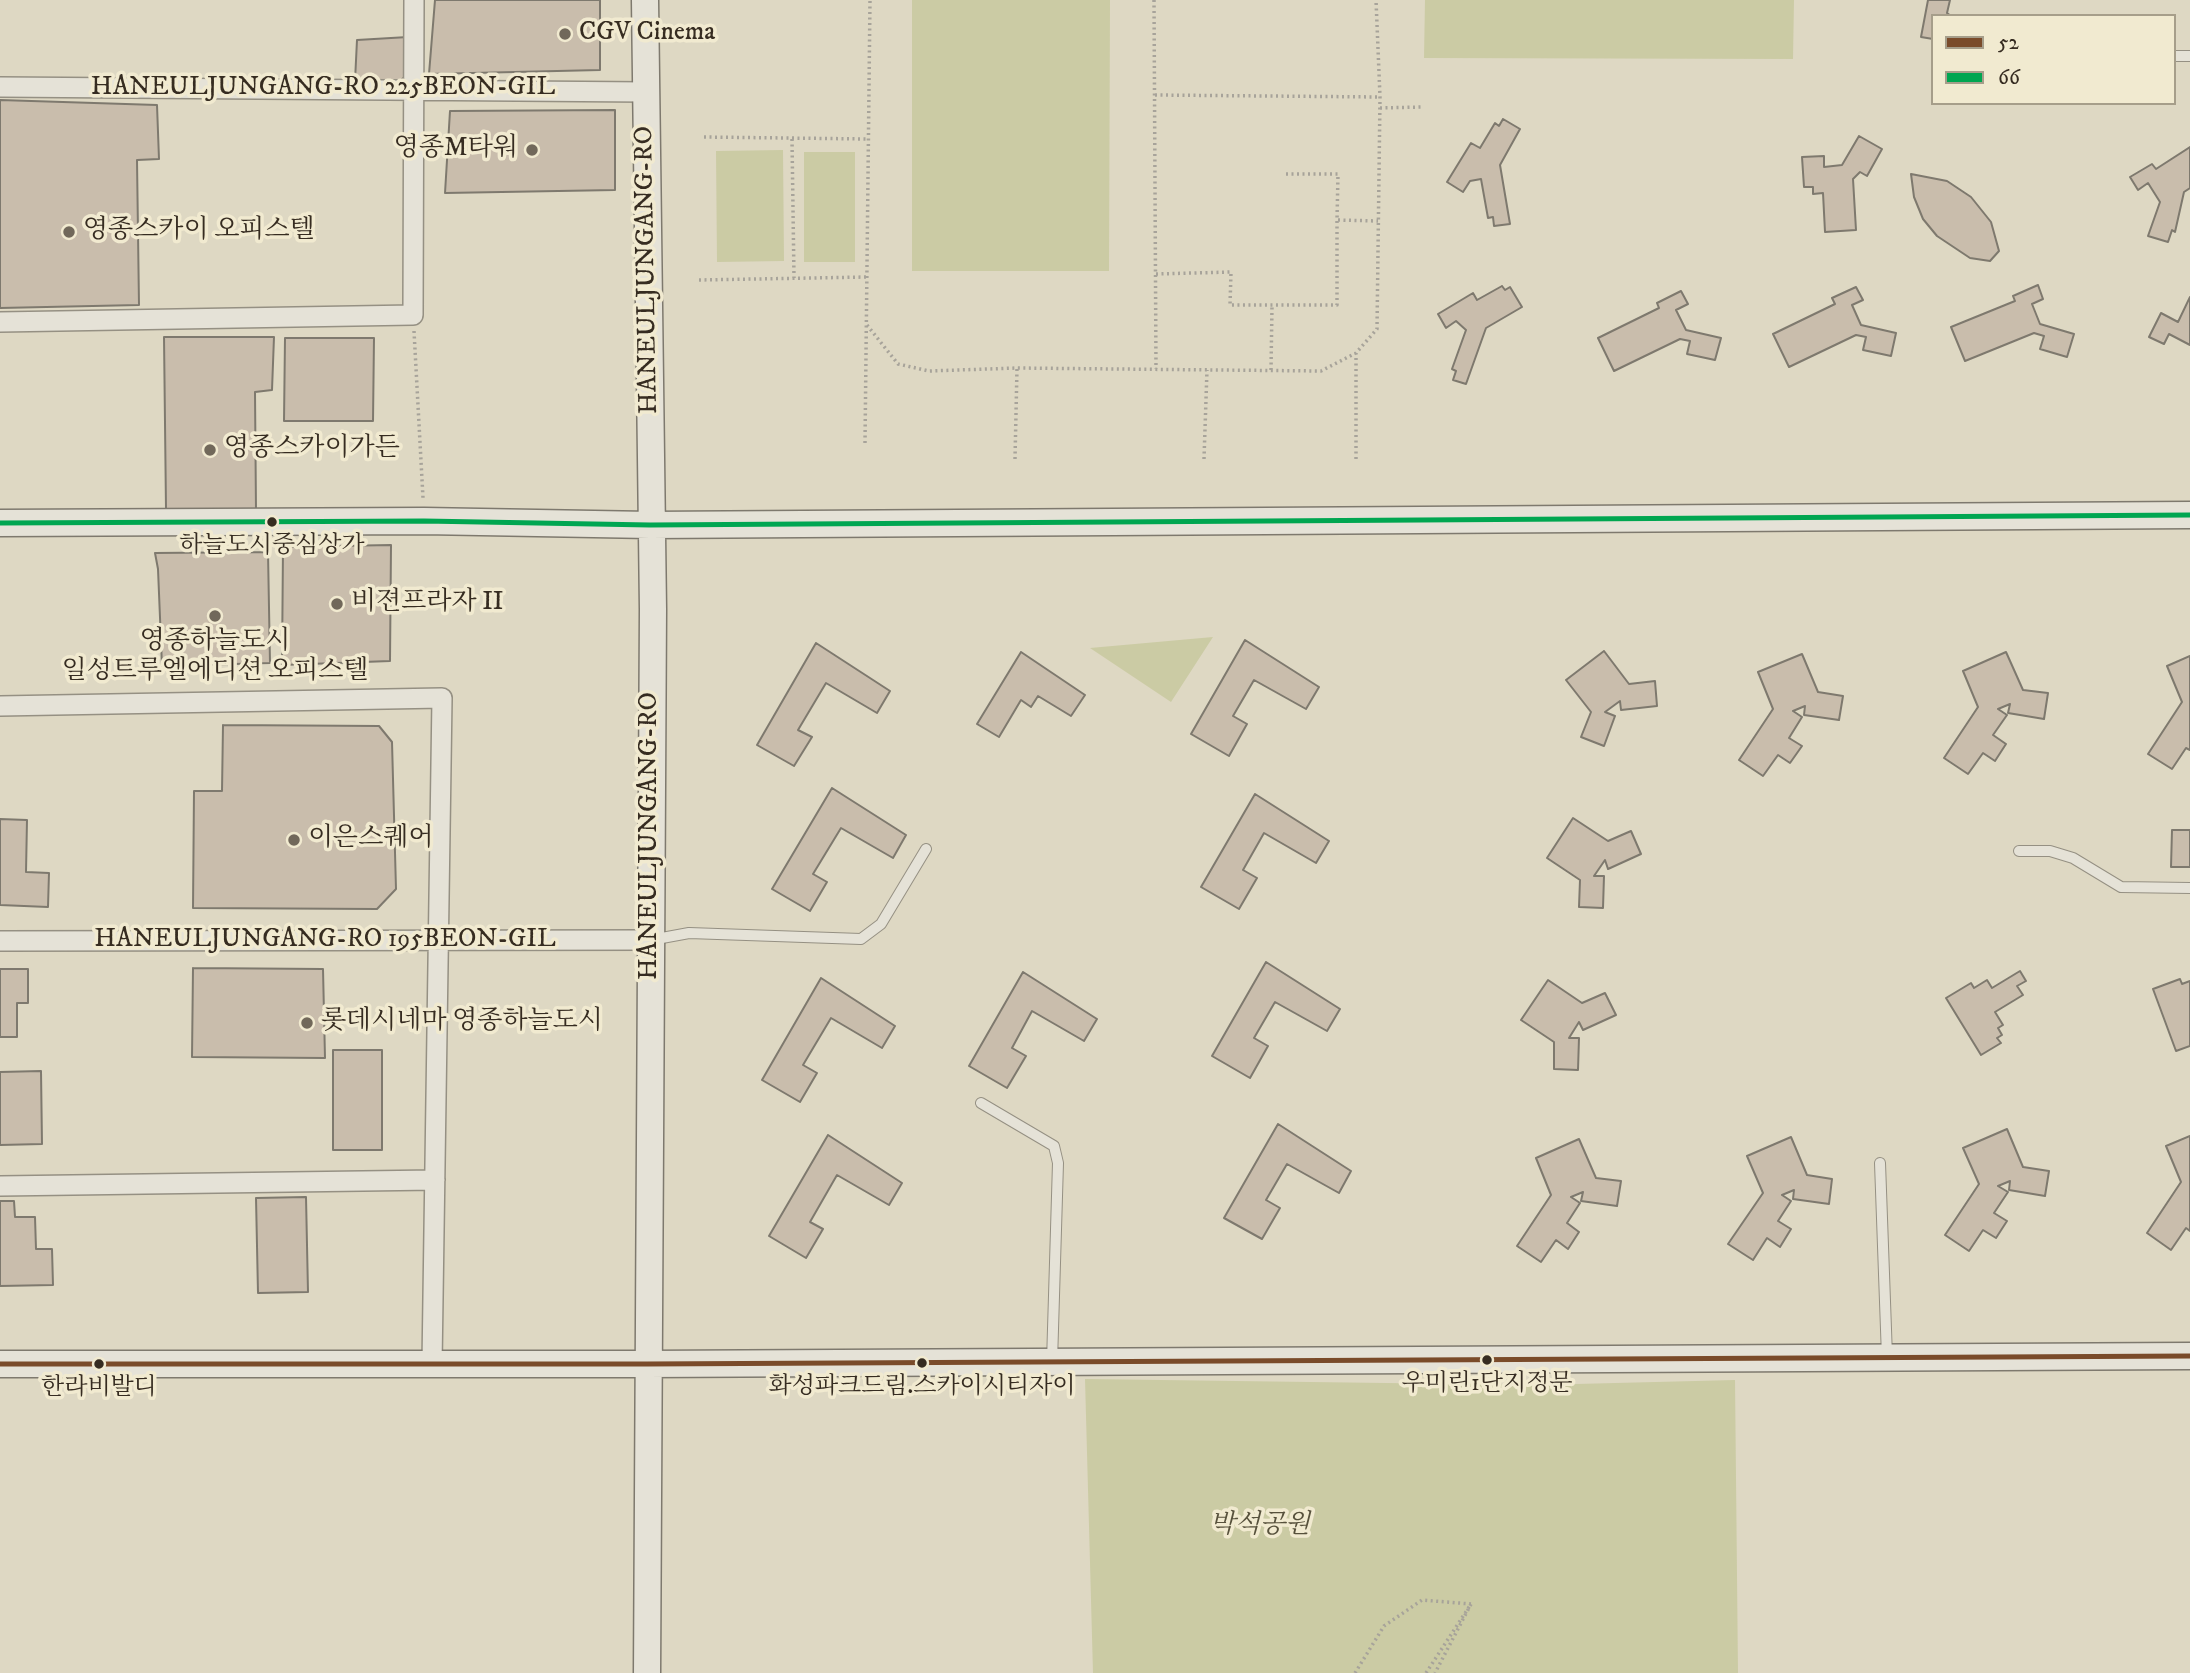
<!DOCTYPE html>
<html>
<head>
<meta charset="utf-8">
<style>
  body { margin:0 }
  #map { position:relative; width:2190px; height:1673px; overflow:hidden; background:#ded8c3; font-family:"IM FELL DW Pica",serif }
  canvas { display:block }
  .legend { position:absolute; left:1931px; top:14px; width:245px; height:91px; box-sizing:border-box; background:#f1ead0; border:2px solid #a69e8a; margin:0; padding:9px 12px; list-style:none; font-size:21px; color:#362c21 }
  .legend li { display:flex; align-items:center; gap:14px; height:35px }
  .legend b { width:35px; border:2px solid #a69e8a }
</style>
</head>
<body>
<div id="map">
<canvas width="2190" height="1673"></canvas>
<ul class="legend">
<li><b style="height:9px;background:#7a4b2a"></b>52</li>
<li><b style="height:9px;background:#00a651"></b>66</li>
</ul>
</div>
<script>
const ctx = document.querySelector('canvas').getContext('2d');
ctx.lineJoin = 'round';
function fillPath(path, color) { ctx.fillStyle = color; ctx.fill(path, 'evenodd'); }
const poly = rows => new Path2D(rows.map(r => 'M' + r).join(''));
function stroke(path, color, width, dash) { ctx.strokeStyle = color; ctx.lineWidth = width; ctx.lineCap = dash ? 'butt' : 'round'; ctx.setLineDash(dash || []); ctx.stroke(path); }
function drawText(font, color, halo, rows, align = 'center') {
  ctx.font = font + ' "IM FELL DW Pica","Noto Serif KR",serif'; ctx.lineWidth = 7; ctx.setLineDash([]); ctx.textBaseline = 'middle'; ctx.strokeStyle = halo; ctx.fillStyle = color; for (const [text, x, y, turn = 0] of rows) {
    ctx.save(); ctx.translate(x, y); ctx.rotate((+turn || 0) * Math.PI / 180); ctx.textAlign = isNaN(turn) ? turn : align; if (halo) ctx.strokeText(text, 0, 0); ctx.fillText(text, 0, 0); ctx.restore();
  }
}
fillPath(poly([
  [912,0,1110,0,1109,271,912,271],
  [1425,0,1794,0,1793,59,1424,58],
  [783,150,784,261,717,262,716,151],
  [804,152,855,152,855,262,804,262],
  [1213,637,1171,702,1090,648],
  [1085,1379,1536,1385,1735,1380,1738,1673,1093,1673]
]), '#cbcba4');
const building = poly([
  [435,0,600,0,600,70,429,74,435,0],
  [1928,0,1950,0,1947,13,1951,16,1933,16,1933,39,1921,37,1928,0],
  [408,37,409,74,395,84,355,81,357,40,408,37],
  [0,100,157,105,159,159,137,160,139,305,0,308,0,100],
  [615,110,615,190,445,193,450,111,615,110],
  [1503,119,1520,129,1500,165,1510,224,1494,226,1493,217,1488,218,1481,179,1470,181,1463,192,1447,182,1471,143,1480,148,1495,123,1499,126,1503,119],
  [1859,136,1882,149,1867,176,1860,172,1853,179,1856,230,1825,232,1823,193,1813,194,1813,187,1804,187,1802,157,1824,156,1824,167,1842,165,1859,136],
  [2190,147,2190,188,2184,192,2175,232,2172,230,2168,242,2148,236,2160,202,2148,183,2138,190,2130,177,2152,164,2156,169,2190,147],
  [1911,174,1947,181,1971,197,1991,222,1999,251,1990,261,1970,258,1937,236,1923,219,1914,197,1911,174],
  [2038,285,2043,299,2032,304,2040,324,2074,334,2067,357,2040,349,2044,336,2034,333,1965,361,1951,327,2015,301,2013,296,2038,285],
  [1502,286,1505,290,1510,287,1522,307,1486,328,1466,384,1453,380,1456,371,1452,369,1466,330,1456,321,1446,328,1438,314,1473,293,1477,300,1502,286],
  [1856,287,1863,300,1852,305,1861,325,1896,333,1891,356,1863,350,1866,337,1856,335,1789,367,1773,334,1835,304,1832,298,1856,287],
  [1681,291,1688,304,1676,310,1686,330,1721,338,1715,360,1687,354,1690,341,1680,339,1614,371,1598,338,1659,308,1657,303,1681,291],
  [2190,297,2190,345,2169,334,2164,344,2149,337,2161,313,2178,322,2190,297],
  [164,337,274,337,272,390,255,392,256,511,166,509,164,337],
  [285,338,374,338,373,421,284,421,285,338],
  [391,545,390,661,282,665,283,547,391,545],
  [268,552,270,663,162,666,158,569,155,553,268,552],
  [1245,640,1319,687,1306,709,1254,680,1233,716,1247,724,1229,756,1191,734,1245,640],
  [816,643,890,691,877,713,826,683,798,730,812,737,794,766,757,745,816,643],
  [1604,651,1629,684,1655,681,1657,706,1621,710,1620,701,1605,712,1615,716,1604,746,1581,737,1591,712,1566,680,1604,651],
  [1021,652,1085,695,1071,716,1038,696,1031,707,1021,700,999,737,977,724,1021,652],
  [2006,652,2023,690,2048,693,2044,719,2008,713,2010,704,1998,709,2007,715,1993,735,2006,744,1995,761,1983,753,1968,774,1944,758,1978,707,1963,671,2006,652],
  [1802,654,1818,692,1843,696,1839,720,1804,715,1805,706,1793,711,1802,717,1789,738,1802,746,1790,763,1778,755,1763,776,1739,760,1773,709,1758,672,1802,654],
  [2190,656,2190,750,2186,748,2172,769,2148,754,2182,702,2167,666,2190,656],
  [223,725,379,726,392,742,396,889,377,909,193,908,194,791,222,791,223,725],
  [832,788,906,835,893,858,841,828,813,874,827,882,810,911,772,889,832,788],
  [1255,794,1329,841,1316,863,1264,833,1243,870,1257,878,1239,909,1201,887,1255,794],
  [1573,818,1608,841,1631,831,1641,854,1608,869,1605,860,1594,876,1604,876,1603,908,1579,907,1580,880,1547,858,1573,818],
  [0,819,27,820,26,872,49,873,48,907,0,905,0,819],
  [2172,830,2190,830,2190,867,2171,867,2172,830],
  [1266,962,1340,1009,1327,1031,1275,1002,1254,1038,1268,1046,1250,1078,1212,1056,1266,962],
  [193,968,323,969,325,1058,192,1057,193,968],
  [0,969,28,969,28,1003,17,1003,17,1037,0,1037,0,969],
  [2020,971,2026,981,2017,986,2023,995,1995,1012,2003,1025,1998,1028,2002,1035,1997,1038,2001,1043,1981,1055,1946,998,1971,983,1974,988,1987,980,1992,988,2020,971],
  [1023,972,1097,1019,1084,1041,1032,1011,1012,1048,1026,1056,1007,1088,969,1066,1023,972],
  [821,978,895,1026,882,1048,831,1018,803,1065,817,1073,800,1102,762,1080,821,978],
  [2180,979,2182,984,2190,981,2190,1046,2176,1051,2153,989,2180,979],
  [1548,980,1582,1003,1605,993,1616,1015,1583,1030,1579,1022,1569,1038,1579,1038,1578,1070,1554,1069,1554,1042,1521,1020,1548,980],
  [333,1050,382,1050,382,1150,333,1150,333,1050],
  [41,1071,42,1144,0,1145,0,1072,41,1071],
  [1278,1124,1351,1171,1339,1193,1287,1164,1266,1200,1280,1208,1262,1239,1224,1218,1278,1124],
  [2007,1129,2023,1167,2049,1171,2045,1196,2009,1190,2010,1181,1998,1186,2008,1192,1994,1213,2007,1221,1996,1238,1983,1230,1969,1251,1945,1235,1979,1184,1963,1148,2007,1129],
  [828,1135,902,1183,889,1205,837,1175,810,1222,823,1229,806,1258,769,1236,828,1135],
  [2190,1136,2190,1231,2186,1228,2171,1250,2147,1233,2181,1182,2166,1146,2190,1136],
  [1791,1137,1807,1175,1832,1179,1829,1204,1793,1199,1794,1190,1782,1195,1791,1201,1778,1221,1791,1229,1780,1247,1767,1238,1753,1260,1728,1244,1763,1193,1747,1156,1791,1137],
  [1579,1139,1596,1178,1621,1181,1617,1206,1581,1201,1583,1192,1571,1197,1580,1203,1567,1223,1579,1232,1568,1249,1556,1240,1541,1262,1517,1246,1551,1195,1536,1158,1579,1139],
  [306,1197,308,1292,258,1293,256,1198,306,1197],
  [0,1201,14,1201,15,1217,35,1217,36,1249,52,1249,53,1285,0,1286,0,1201]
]);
fillPath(building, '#c9bdac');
stroke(building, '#7e796e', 2);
const lane = poly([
  [2174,56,2190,56],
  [2019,851,2050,851,2073,858,2121,887,2190,888],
  [651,940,689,933,861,939,881,924,926,849],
  [981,1103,1054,1146,1058,1163,1052,1362],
  [1880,1163,1887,1357]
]);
const street = poly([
  [0,87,646,92],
  [0,322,413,315,414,0],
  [0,706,442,698,432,1364],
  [0,941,650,940],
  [0,1186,435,1180]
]);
const secondary = poly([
  [645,0,653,609,647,1673],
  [0,523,424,521,650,525,2190,515],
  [0,1364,647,1364,2190,1356]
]);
stroke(lane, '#959083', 12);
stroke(street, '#959083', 22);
stroke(secondary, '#7e796e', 29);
stroke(poly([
  [1154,0,1156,369],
  [1155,95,1380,97],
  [1380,108,1422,107],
  [704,137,868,139],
  [792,139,794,278],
  [1286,174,1338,174,1337,220,1378,221],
  [1156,274,1231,272,1230,305,1337,305,1337,220],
  [699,280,867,277],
  [867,325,898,364,929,371,1017,368,1321,371,1356,353,1377,329,1380,97,1376,0],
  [414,331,423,498],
  [1271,370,1272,306],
  [865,443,870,0],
  [1015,459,1017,368],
  [1204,459,1207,370],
  [1356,459,1356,353],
  [1355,1673,1384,1626,1422,1600,1471,1604],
  [1426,1673,1471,1604,1435,1673]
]), '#a7a39a', 3.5, [2, 3.5]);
stroke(lane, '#e5e2d7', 10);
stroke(street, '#e5e2d7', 19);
stroke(secondary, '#e5e2d7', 26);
stroke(poly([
  [0,1364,647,1364,2190,1356]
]), '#7a4b2a', 5);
stroke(poly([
  [0,523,424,521,650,525,2190,515]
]), '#00a651', 5);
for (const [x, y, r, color] of [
  [565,34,7,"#71685a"],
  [532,150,7,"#71685a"],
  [69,232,7,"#71685a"],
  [210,450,7,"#71685a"],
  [272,522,6,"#362c21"],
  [337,604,7,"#71685a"],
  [215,616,7,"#71685a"],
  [294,840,7,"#71685a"],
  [307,1023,7,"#71685a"],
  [1487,1360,6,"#362c21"],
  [922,1363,6,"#362c21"],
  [99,1364,6,"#362c21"]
]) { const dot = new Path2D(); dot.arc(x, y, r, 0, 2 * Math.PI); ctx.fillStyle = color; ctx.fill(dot); stroke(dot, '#f1ead0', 2.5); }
drawText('24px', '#362c21', '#f1ead0', [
  ["하늘도시중심상가",272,547],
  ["우미린1단지정문",1487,1385],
  ["화성파크드림.스카이시티자이",922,1388],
  ["한라비발디",99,1389]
]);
drawText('26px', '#362c21', '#f1ead0', [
  ["CGV Cinema",579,34],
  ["영종M타워",518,150,"right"],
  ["영종스카이 오피스텔",83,232],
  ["영종스카이가든",224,450],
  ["비젼프라자 II",351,604],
  ["영종하늘도시",215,643,"center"],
  ["일성트루엘에디션 오피스텔",215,673,"center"],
  ["이은스퀘어",308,840],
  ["롯데시네마 영종하늘도시",321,1023]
], 'left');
drawText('26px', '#362c21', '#f1ead0', [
  ["HANEULJUNGANG-RO 225BEON-GIL",323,89],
  ["HANEULJUNGANG-RO",648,270,-91],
  ["HANEULJUNGANG-RO",651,836,-90],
  ["HANEULJUNGANG-RO 195BEON-GIL",325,941]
]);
drawText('italic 26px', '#57513c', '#f1ead0', [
  ["박석공원",1260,1527]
]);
</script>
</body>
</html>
